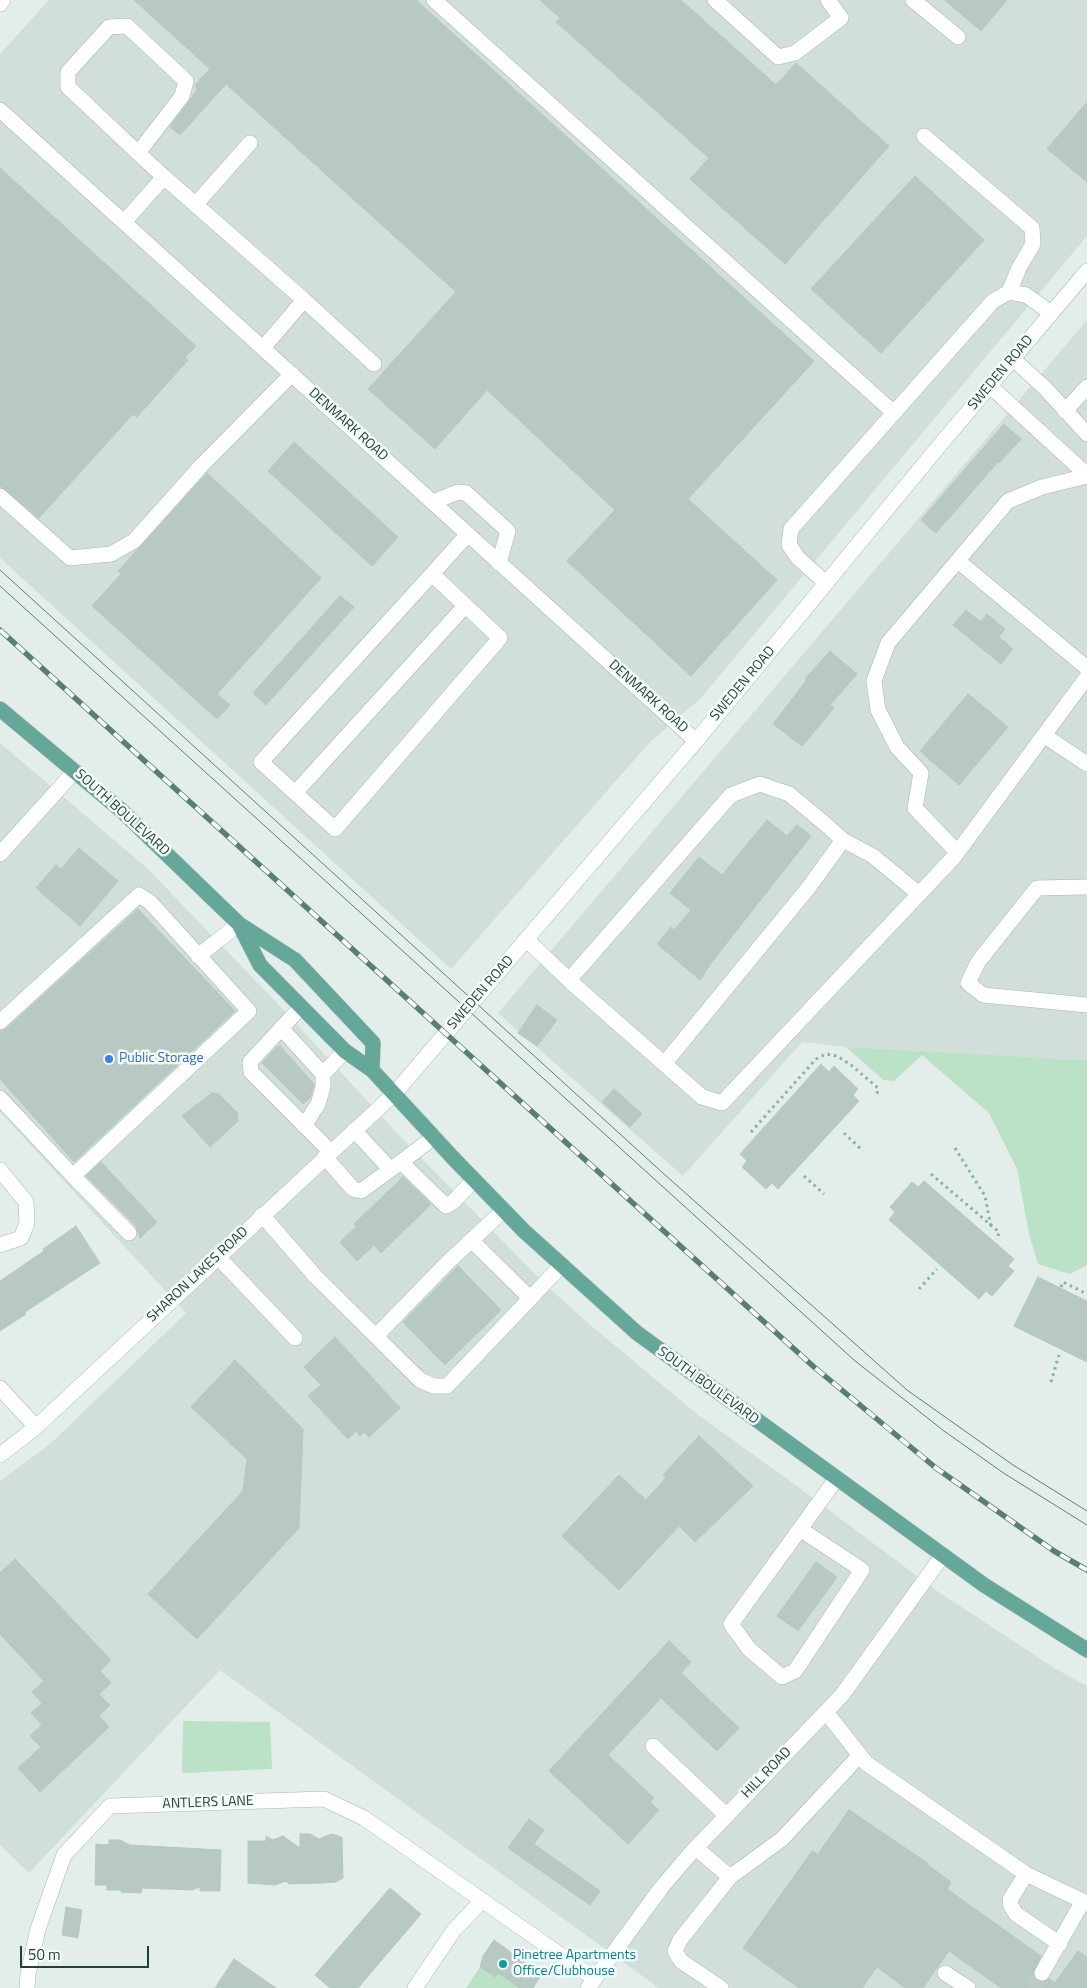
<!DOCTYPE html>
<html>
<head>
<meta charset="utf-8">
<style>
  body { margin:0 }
  #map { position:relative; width:1087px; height:1988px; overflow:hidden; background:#e3eeea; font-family:"Titillium Web",sans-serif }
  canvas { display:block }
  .scale { position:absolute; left:20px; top:1946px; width:129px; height:22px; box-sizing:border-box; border:2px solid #21413a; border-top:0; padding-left:6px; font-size:15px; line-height:18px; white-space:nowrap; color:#21413a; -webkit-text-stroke:4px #f4faf7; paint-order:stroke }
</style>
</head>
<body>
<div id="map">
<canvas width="1087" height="1988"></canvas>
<div class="scale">50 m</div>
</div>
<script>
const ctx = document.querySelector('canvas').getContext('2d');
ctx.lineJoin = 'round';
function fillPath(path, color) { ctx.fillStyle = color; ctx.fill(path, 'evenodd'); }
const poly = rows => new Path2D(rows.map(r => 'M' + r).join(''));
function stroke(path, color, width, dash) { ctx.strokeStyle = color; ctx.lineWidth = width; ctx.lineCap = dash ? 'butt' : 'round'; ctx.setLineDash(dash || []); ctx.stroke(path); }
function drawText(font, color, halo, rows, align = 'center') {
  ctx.font = font + ' "Titillium Web",sans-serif'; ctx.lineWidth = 5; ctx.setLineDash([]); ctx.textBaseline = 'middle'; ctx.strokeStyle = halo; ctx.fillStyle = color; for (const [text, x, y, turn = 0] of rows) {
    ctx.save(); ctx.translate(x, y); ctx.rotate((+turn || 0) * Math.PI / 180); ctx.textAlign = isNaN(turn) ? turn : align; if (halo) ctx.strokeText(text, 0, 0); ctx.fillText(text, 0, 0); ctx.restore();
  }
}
fillPath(poly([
  [49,0,1087,0,1087,236,700,699,649,743,451,969,0,558,0,54],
  [1087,320,1087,1060,846,1047,802,1042,683,1176,498,1013],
  [0,743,146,867,278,1004,395,1131,547,1286,588,1323,697,1414,794,1484,937,1591,1056,1669,1087,1686,1087,1988,659,1988,220,1670,29,1873,0,1845,0,1481,50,1444,186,1313,0,1112]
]), '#d1ded9');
fillPath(poly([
  [846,1047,1087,1060,1087,1265,1070,1274,1038,1264,1029,1234,1017,1169,989,1113,922,1055,894,1081,883,1080],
  [183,1721,270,1722,272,1769,182,1773],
  [480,1967,495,1977,498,1973,520,1988,466,1988]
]), '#bbe1c6');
const building = poly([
  [134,0,416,0,814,361,688,499,777,580,691,676,567,561,615,510,487,390,435,449,368,389,456,292,226,84,180,135,170,127,197,90,195,85,210,69,134,0],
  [540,0,681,0,776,85,796,63,889,146,785,264,690,179,709,158,556,22,560,18,540,0],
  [945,0,1007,0,981,31,945,0],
  [1087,102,1087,182,1047,149,1087,102],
  [0,168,196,346,185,357,188,360,137,417,133,414,39,518,0,486,0,168],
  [915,176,984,240,881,353,811,289,915,176],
  [1004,424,1021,439,999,463,998,462,936,533,921,520,1004,424],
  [294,442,398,537,372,566,268,471,294,442],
  [207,473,321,578,217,694,230,705,217,719,92,606,121,574,118,571,207,473],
  [340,596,354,607,266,705,253,693,340,596],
  [966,610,981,622,987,614,1005,629,999,637,1013,649,1001,664,953,625,966,610],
  [830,651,857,674,830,705,834,708,802,746,773,724,806,681,805,679,830,651],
  [968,694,1008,727,959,785,920,751,968,694],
  [767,820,787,836,797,825,811,836,711,963,700,980,657,944,671,927,674,930,691,910,670,893,699,857,722,875,767,820],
  [79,848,118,881,80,926,36,888,56,865,61,869,79,848],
  [138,909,235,1011,74,1162,0,1079,0,1031,6,1029,138,909],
  [537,1005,557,1020,537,1046,518,1033,537,1005],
  [280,1046,314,1084,310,1098,303,1104,262,1063,277,1047,280,1046],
  [821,1064,829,1072,834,1066,858,1089,853,1095,859,1101,778,1189,772,1183,766,1189,742,1167,747,1161,740,1154,821,1064],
  [614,1089,642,1114,630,1127,602,1102,614,1089],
  [212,1093,219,1094,237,1112,238,1121,210,1147,182,1116,212,1093],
  [101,1162,157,1222,140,1238,136,1226,86,1176,101,1162],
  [403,1177,431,1204,381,1253,374,1245,357,1261,340,1242,356,1227,354,1224,403,1177],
  [924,1181,1014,1259,1008,1266,1014,1271,992,1296,986,1291,979,1299,889,1220,895,1212,890,1207,912,1182,918,1187,924,1181],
  [76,1226,100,1263,25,1312,26,1314,0,1331,0,1281,44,1251,43,1249,76,1226],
  [458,1266,501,1310,445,1365,403,1322,458,1266],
  [1038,1277,1087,1301,1087,1362,1014,1326,1038,1277],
  [335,1337,400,1408,369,1437,364,1432,360,1436,356,1431,348,1439,308,1396,321,1385,304,1367,335,1337],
  [235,1360,303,1429,299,1528,197,1639,148,1594,243,1491,247,1459,191,1407,235,1360],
  [699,1436,753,1486,695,1542,679,1526,619,1590,562,1536,619,1475,646,1500,666,1478,663,1475,699,1436],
  [15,1559,111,1660,100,1671,111,1683,99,1694,110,1705,99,1716,109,1727,40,1792,18,1768,41,1747,30,1736,42,1725,31,1713,42,1703,32,1692,44,1681,0,1634,0,1573,15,1559],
  [816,1562,837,1577,798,1631,777,1616,816,1562],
  [669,1641,691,1662,681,1673,739,1728,717,1751,661,1698,608,1755,654,1798,650,1802,659,1810,628,1844,549,1771,669,1641],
  [849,1810,929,1864,928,1865,951,1882,947,1889,1041,1956,1033,1973,1037,1981,1043,1982,1049,1979,1055,1983,1078,1951,1087,1957,1087,1988,1001,1988,949,1951,923,1988,905,1988,877,1967,862,1988,799,1988,743,1948,812,1851,818,1854,849,1810],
  [529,1819,544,1830,534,1844,600,1891,590,1905,508,1848,529,1819],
  [300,1834,310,1834,319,1839,331,1834,342,1837,343,1878,336,1882,323,1883,289,1884,286,1881,275,1885,248,1883,248,1841,266,1841,266,1836,273,1840,283,1836,300,1848,300,1834],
  [109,1840,120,1840,130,1845,221,1850,220,1891,200,1891,200,1887,192,1890,142,1888,141,1893,121,1892,121,1890,107,1890,107,1885,95,1885,96,1844,109,1845,109,1840],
  [390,1888,421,1914,358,1988,330,1988,315,1975,390,1888],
  [66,1907,82,1910,78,1938,62,1935,66,1907],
  [494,1940,526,1963,523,1967,540,1977,533,1988,520,1988,498,1973,495,1977,480,1967,483,1956,494,1940],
  [234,1959,276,1988,215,1988,234,1959]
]);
fillPath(building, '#b8c9c3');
stroke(building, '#b5c8c1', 1);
stroke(poly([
  [1031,1988,1042,1973]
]), '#bccbc7', 15, [15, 8]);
const minor = poly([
  [434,0,893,412],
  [715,0,778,57,795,53,841,18,828,0],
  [913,0,958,37],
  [0,4,3,0],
  [0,110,696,741],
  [924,136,1032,228,1033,244,1019,268,1009,292],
  [164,177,304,300,263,348],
  [195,205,250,143],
  [124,222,164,177,138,153,68,87,68,72,109,27,127,26,186,81,182,96,138,153],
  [304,300,374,364],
  [1013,359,1045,388,1087,434],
  [990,386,1087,475],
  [1065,411,1087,387],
  [0,496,70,558,111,554,134,541,201,466,292,374],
  [433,502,458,492,466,493,508,531,499,563],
  [958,561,1087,668],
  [432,574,500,638,335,829,261,762,432,574,468,534],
  [826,583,798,558,789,545,791,529,993,301,1009,292,1026,295,1051,313],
  [1045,736,1087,764],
  [295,793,465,606],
  [843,840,873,856,919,894],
  [957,852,915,808,921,773,897,747,878,710,874,681,888,643,1008,501,1042,487,1087,476],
  [0,854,75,771],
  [1087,887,1037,888,978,962,968,983,983,995,1087,1005],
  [527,940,572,983,702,1097,722,1103,954,857,1087,677],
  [198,956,239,924],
  [569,980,731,795,760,784,789,794,824,823,843,840,809,887,664,1064],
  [301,1007,250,1062,251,1072,331,1152],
  [0,1022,139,895,150,902,249,1011,73,1176,0,1098],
  [281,1028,323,1074,323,1087,318,1104,304,1126],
  [323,1074,345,1051],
  [354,1130,390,1169],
  [325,1157,353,1189,361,1191,401,1162,446,1206,453,1202,474,1180],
  [401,1162,434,1137],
  [0,1170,26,1202,27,1223,21,1238,0,1245],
  [73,1176,129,1233],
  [262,1215,316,1277,420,1380,434,1386,447,1386,561,1266],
  [471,1240,530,1298],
  [218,1257,295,1338],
  [376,1336,447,1263,504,1210],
  [0,1388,36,1427],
  [0,1455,36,1427,394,1094,696,741,939,446,1087,271],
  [800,1529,862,1570,795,1671,782,1677,749,1649,731,1624,800,1529,836,1479],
  [826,1712,866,1763,1026,1874,1087,1903],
  [653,1746,727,1816],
  [696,1848,730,1877,782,1839,860,1755],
  [1026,1874,1010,1900,1011,1906,1016,1914,1060,1944],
  [945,1973,968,1988],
  [1042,1973,1083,1901],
  [27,1988,28,1974,38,1929,64,1855,110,1806,324,1799,364,1818,595,1979],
  [415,1988,454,1930,482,1901],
  [588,1988,661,1888,690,1854,842,1695,943,1555],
  [721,1988,681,1961,675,1951,680,1940,730,1877]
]);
const major = poly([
  [0,709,122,811,239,924,295,960,373,1043,372,1070],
  [239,924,260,965,345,1051,372,1070,454,1159,524,1231,637,1333,984,1585,1087,1650]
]);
stroke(minor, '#a5b7b2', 16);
stroke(major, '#c1cac8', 16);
stroke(poly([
  [751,1132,816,1059,826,1054,837,1056,851,1065,878,1088,877,1096],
  [844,1133,863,1151],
  [955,1148,985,1196,991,1227],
  [931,1174,999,1232,997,1240],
  [804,1176,824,1194],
  [1061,1287,1063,1282,1087,1294],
  [919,1289,937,1269],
  [1051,1382,1059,1355]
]), '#82b4a6', 3, [2.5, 4]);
stroke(minor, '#fff', 15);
stroke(major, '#65a798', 15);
stroke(poly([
  [0,570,664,1174,907,1390,1013,1465,1087,1511],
  [0,586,854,1360,944,1431,1005,1474,1087,1525]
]), '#5c7d75', 1);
const rail = poly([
  [0,630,814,1367,936,1468,1054,1551,1087,1570]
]);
stroke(rail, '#5c7d75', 5.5);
stroke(rail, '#f4faf7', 4, [11]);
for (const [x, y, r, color] of [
  [109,1059,5,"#3f7fe0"],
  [503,1964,5,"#0f9aa8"]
]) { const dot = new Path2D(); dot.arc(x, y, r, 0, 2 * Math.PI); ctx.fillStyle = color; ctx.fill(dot); stroke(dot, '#f4faf7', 2); }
drawText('14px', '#21413a', '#f4faf7', [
  ["SWEDEN ROAD",1001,373,-50],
  ["DENMARK ROAD",348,425,42],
  ["SWEDEN ROAD",743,684,-50],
  ["DENMARK ROAD",648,697,42],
  ["SOUTH BOULEVARD",122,813,42],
  ["SWEDEN ROAD",481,993,-49],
  ["SHARON LAKES ROAD",198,1275,-43],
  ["SOUTH BOULEVARD",708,1386,36],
  ["HILL ROAD",767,1773,-46],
  ["ANTLERS LANE",208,1803,-2]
]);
drawText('14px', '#366cbe', '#f4faf7', [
  ["Public Storage",119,1059]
], 'left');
drawText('14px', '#0d838f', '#f4faf7', [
  ["Pinetree Apartments",513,1956],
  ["Office/Clubhouse",513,1972]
], 'left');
</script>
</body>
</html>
